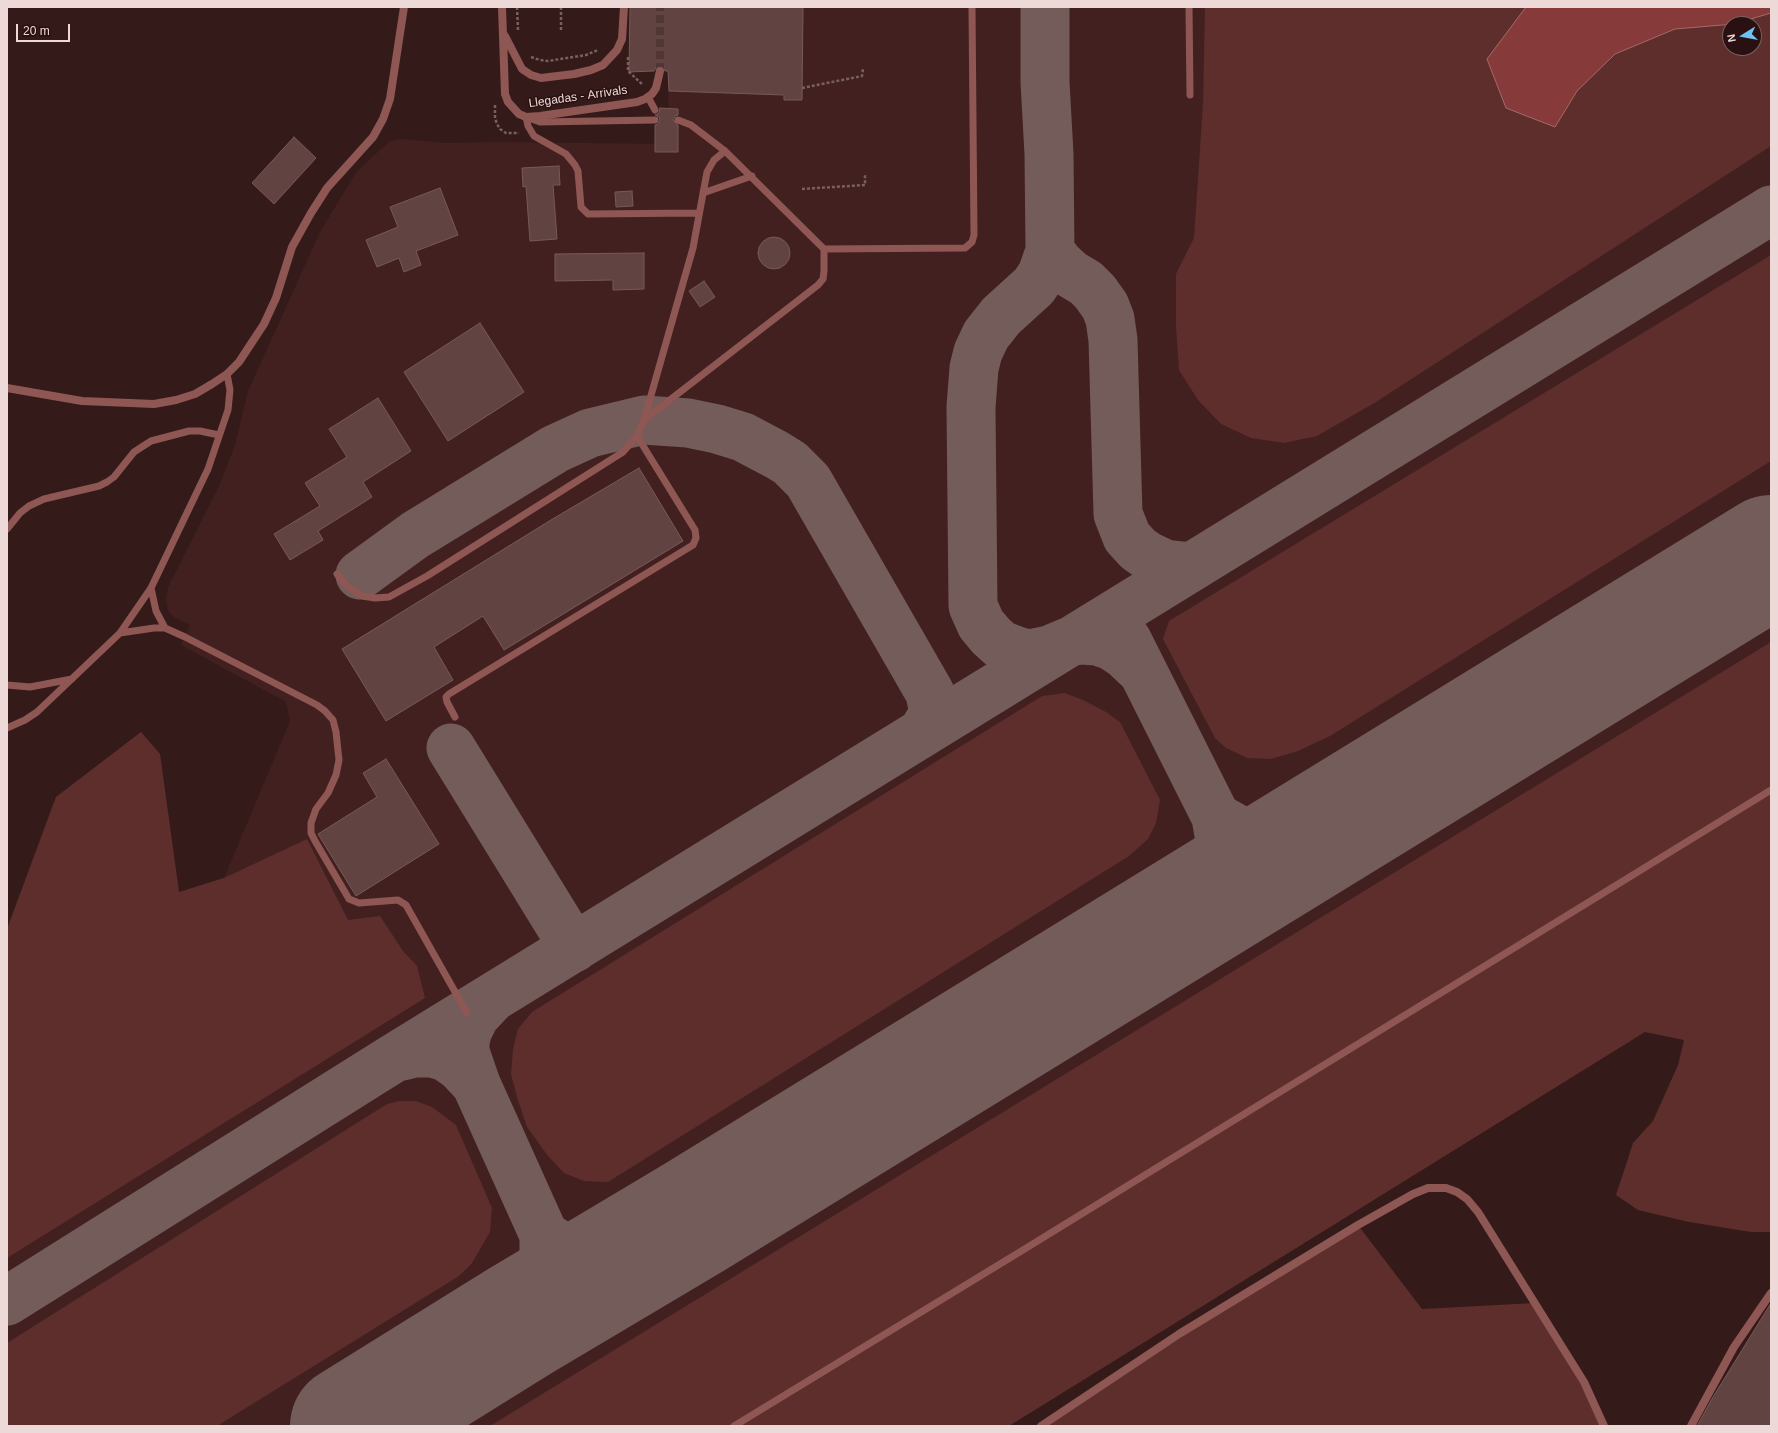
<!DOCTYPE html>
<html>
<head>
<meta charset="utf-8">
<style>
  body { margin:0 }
  #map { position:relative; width:1778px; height:1433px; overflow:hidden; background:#341a19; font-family:Arial,sans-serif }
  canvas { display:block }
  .frame { position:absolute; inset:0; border:8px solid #eddad8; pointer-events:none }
  .north { position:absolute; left:1722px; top:16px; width:40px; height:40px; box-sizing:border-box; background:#2a1010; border:1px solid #786160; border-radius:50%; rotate:259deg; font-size:11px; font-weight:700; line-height:16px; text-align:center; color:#eddad8 }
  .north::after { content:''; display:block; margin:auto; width:14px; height:18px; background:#6ac3f1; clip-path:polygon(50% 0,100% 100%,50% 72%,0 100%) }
  .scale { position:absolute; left:16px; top:24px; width:54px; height:18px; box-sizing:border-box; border:2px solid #eddad8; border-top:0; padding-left:5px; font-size:12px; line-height:14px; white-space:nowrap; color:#eddad8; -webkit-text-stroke:3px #2a1010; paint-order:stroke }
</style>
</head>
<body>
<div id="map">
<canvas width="1778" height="1433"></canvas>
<div class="frame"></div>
<div class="north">N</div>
<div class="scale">20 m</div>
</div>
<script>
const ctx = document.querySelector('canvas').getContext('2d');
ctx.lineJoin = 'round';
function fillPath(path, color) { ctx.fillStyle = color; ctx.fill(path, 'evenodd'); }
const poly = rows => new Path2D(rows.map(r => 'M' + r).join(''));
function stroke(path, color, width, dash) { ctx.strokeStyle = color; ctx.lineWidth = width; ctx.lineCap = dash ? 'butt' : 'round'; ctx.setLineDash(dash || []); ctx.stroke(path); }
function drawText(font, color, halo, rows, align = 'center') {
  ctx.font = font + ' Arial,sans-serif'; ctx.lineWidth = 3; ctx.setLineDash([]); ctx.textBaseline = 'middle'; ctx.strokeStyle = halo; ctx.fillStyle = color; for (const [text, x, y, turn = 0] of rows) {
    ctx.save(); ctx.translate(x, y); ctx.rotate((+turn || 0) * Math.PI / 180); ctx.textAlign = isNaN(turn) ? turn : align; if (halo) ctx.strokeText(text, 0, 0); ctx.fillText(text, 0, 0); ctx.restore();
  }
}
fillPath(poly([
  [630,7,1771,7,1771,953,1009,1426,7,1426,7,929,56,797,141,732,160,754,179,892,224,878,290,721,286,702,181,645,190,625,174,617,168,611,166,600,168,587,220,484,235,445,248,391,320,232,357,171,390,141,404,139,445,143,499,142,669,144,668,71,629,72],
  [1730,24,1754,24,1754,48,1730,48]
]), '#42201f');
fillPath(poly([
  [1205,7,1771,7,1771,146,1376,402,1317,436,1284,443,1251,438,1221,424,1198,400,1179,370,1176,327,1176,274,1194,238,1203,104],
  [1730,24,1754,24,1754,48,1730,48],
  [1771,255,1771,461,1330,736,1298,751,1271,759,1247,758,1226,748,1215,738,1163,639,1169,621],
  [1771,642,1771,1232,1751,1232,1689,1222,1638,1210,1616,1195,1633,1143,1653,1121,1678,1065,1684,1040,1645,1032,1009,1426,490,1426],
  [1065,693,1083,700,1106,712,1120,722,1160,800,1156,823,1148,839,1129,856,608,1182,584,1181,564,1173,548,1156,527,1127,517,1097,511,1074,513,1049,518,1029,532,1012,1042,696],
  [141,732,160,754,179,892,224,878,307,839,348,920,380,916,403,951,417,966,425,998,7,1258,7,929,56,797],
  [399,1101,416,1101,432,1107,456,1125,492,1208,490,1232,472,1263,459,1276,217,1426,7,1426,7,1343,387,1104],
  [1358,1225,1422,1309,1535,1303,1604,1426,1041,1426]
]), '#5d2e2c');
const water = poly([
  [1526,7,1771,7,1771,13,1734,24,1675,29,1615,54,1577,91,1555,127,1506,108,1487,59,1526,7]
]);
fillPath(water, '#863a39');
stroke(water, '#a56a69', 1);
stroke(poly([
  [1045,7,1045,82,1049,154,1050,251,1059,263,1071,274,1086,283,1095,292,1105,306,1110,319,1113,340,1118,514,1127,537,1138,549,1148,556,1165,564,1191,567],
  [1050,251,1042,274,1034,286,1001,316,986,335,978,352,974,368,971,407,973,606,981,624,991,636,1001,645,1017,651,1029,654,1049,650,1068,642,1081,640,1097,641,1112,646,1124,654,1142,671],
  [360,575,415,535,555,449,590,433,644,420,688,423,717,429,743,437,777,455,790,463,808,481,930,693,933,709,931,718,922,733],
  [1127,640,1216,817],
  [451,748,574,948],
  [1188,914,1201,895,1212,870,1220,841,1216,817,1248,835,1275,837,1295,835,1315,829,1348,815],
  [394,1058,415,1053,432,1053,446,1057,459,1066,476,1084,465,1052,465,1041,468,1030,475,1016,491,999],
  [476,1084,544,1235],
  [7,1301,394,1058,1771,210],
  [520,1321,539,1293,544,1275,544,1235,564,1248,597,1260,614,1260,629,1257]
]), '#735c5a', 49);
stroke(poly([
  [351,1426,520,1321,693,1218,1771,556]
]), '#735c5a', 122);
const building = poly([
  [630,7,803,7,802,100,784,100,784,95,669,91,668,71,665,71,662,66,656,67,654,71,629,72,630,7],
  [660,108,678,109,678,115,675,116,673,120,678,125,678,152,655,152,655,125,658,124,660,120,659,117,655,115,659,113,660,108],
  [294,137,316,158,274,204,252,183,294,137],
  [559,166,560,185,553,185,557,239,530,241,526,186,523,187,522,168,559,166],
  [440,188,458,235,416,251,421,265,404,272,399,258,377,267,366,240,398,227,390,207,440,188],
  [632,191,633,206,616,207,615,192,632,191],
  '758 253a16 16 0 1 1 32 0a16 16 0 1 1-32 0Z',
  [644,253,644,289,613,290,613,280,555,281,555,254,644,253],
  [704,281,715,297,700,307,689,291,704,281],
  [480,323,524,392,448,441,404,372,480,323],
  [378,398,411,451,363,482,372,497,318,531,323,540,290,560,274,534,320,506,305,483,347,457,329,429,378,398],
  [639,468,683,541,504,650,483,616,434,647,453,680,386,721,342,649,551,520,639,468],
  [386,759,439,844,356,896,318,834,377,797,363,773,386,759],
  [1771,1303,1771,1426,1697,1426,1713,1397,1771,1303]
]);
fillPath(building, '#614341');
stroke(building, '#795957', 1);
stroke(poly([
  [660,71,660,7]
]), '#503736', 8, [8, 4]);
stroke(poly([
  [517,7,518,30],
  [561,7,561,32],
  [531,57,540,60,548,61,586,55,598,50],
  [628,57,628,71,643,85],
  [802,88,862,76,863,69],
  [495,105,495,118,497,124,500,129,506,133,519,133],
  [802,189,865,185,865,174]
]), '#77605e', 2.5, [3, 2]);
stroke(poly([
  [1189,7,1190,95],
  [648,97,655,110],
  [526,117,528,126,534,136,566,154,575,165,578,171,581,207,588,214,699,213],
  [526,117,540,122,655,120],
  [703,193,752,176],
  [824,249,965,248,972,242,974,235,972,7],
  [644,420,818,285,823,279,824,271,824,249,725,151,691,125,678,120],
  [7,529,20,513,29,506,44,499,99,486,107,482,114,477,134,452,151,441,189,431,200,431,219,435],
  [337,574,345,584,362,596,375,598,389,597,427,576,623,452,637,436,644,420,693,248,707,172,714,160,725,151],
  [151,588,156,611,165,628],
  [120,633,154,628,165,628,185,637,317,705,325,711,333,720,336,732,339,760,336,775,328,793,316,809,311,823,311,833,315,841,349,899,359,903,398,900,406,905,467,1013],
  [7,685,30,687,72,679],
  [455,717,447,702,446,697,449,694,693,545,696,538,695,530,637,436],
  [7,728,25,720,37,712,120,633,151,588,208,469,228,410,230,390,227,374],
  [734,1426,1023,1250,1771,790]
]), '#8e5754', 7);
stroke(poly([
  [502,7,505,94,508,102,519,114,526,117,540,116,637,102,645,99,652,94,656,88,660,71],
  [505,36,522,69,531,75,541,78,574,74,591,70,603,65,617,50,622,39,624,7],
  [1041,1426,1179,1334,1358,1225,1413,1194,1428,1188,1446,1188,1457,1192,1467,1199,1478,1212,1584,1382,1604,1426],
  [1691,1426,1734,1347,1771,1293]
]), '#8e5754', 8);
stroke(poly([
  [7,388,82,401,154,404,176,400,195,394,212,384,227,374,239,362,264,324,276,298,292,247,311,213,327,188,373,137,383,119,390,99,404,7]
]), '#8e5754', 8);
drawText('12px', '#eddad8', '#2a1010', [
  ["Llegadas - Arrivals",578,97,-8]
]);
</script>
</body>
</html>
